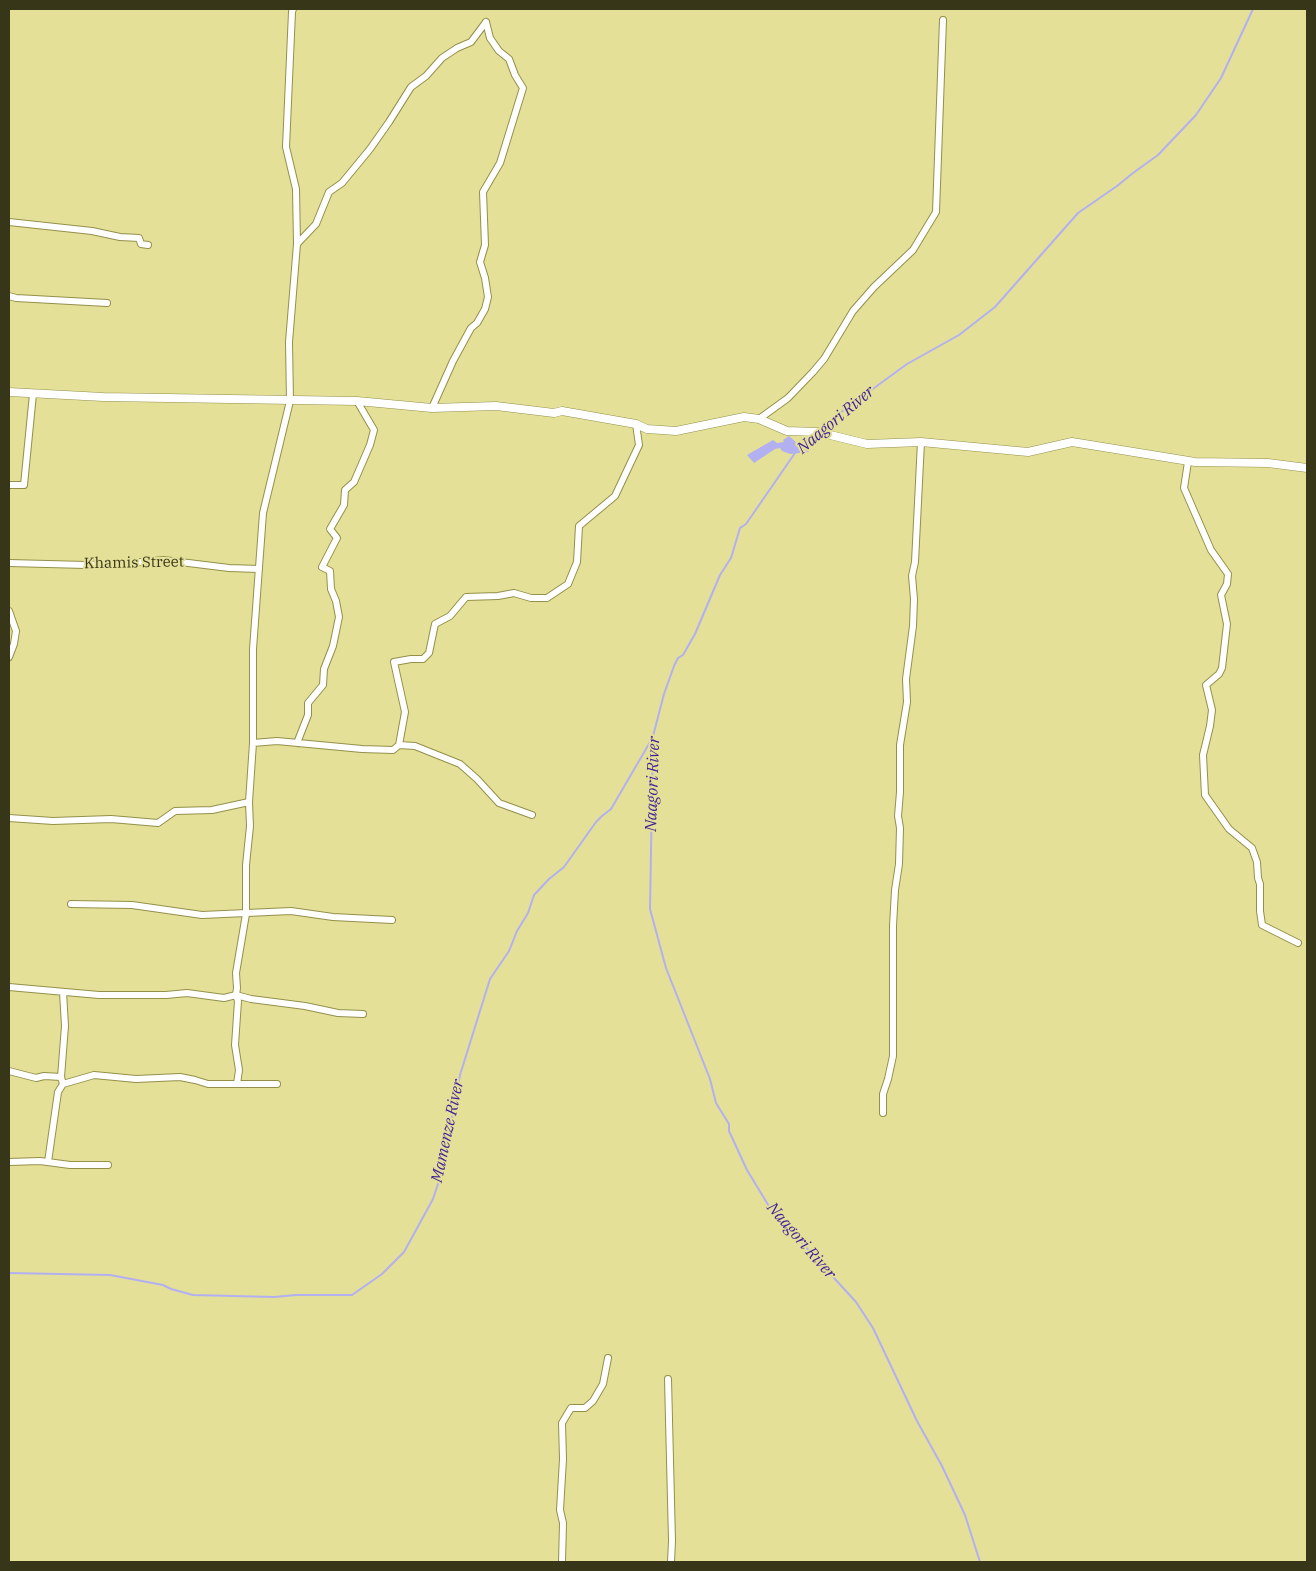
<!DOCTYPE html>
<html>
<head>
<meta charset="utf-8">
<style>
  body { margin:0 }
  #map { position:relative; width:1316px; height:1571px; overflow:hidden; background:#e4e098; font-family:"IBM Plex Serif",serif }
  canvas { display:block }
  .frame { position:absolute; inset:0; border:10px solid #383619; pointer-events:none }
</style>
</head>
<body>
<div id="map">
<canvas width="1316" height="1571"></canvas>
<div class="frame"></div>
</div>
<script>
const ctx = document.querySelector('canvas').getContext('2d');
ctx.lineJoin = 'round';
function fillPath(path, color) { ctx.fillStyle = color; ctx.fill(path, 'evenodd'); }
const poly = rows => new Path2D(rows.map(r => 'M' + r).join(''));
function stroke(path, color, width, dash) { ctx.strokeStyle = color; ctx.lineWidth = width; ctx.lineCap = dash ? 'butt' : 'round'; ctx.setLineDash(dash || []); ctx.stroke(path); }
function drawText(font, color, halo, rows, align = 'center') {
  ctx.font = font + ' "IBM Plex Serif",serif'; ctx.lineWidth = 4; ctx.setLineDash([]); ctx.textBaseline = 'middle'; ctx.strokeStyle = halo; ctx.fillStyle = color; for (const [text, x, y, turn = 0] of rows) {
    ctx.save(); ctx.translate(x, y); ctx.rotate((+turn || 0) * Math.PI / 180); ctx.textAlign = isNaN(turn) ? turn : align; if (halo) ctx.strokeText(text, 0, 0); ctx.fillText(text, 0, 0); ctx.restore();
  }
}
fillPath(poly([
  [789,436,799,445,807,447,809,452,790,454,782,451,780,448,775,449,754,463,747,455,773,440,777,443,784,442,783,440]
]), '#b2b0f1');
stroke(poly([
  [820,430,822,426,907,364,959,335,995,307,1078,213,1117,186,1133,173,1158,155,1196,115,1221,78,1253,9],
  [800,445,815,435],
  [795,453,746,524,740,528,731,558,720,575,695,634,683,655,678,658,674,666,664,694,653,736,650,909,666,968,710,1079,716,1103,729,1124,729,1131,747,1170,770,1208,856,1302,873,1328,917,1421,942,1466,965,1515,980,1562],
  [9,1273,110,1275,163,1285,171,1289,193,1295,274,1297,296,1295,352,1295,382,1274,404,1252,433,1199,441,1175,460,1075,490,979,509,951,517,931,528,913,534,895,549,879,564,867,596,822,602,816,611,809,653,737]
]), '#b2b0f1', 2);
const minor = poly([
  [9,222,92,231,120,237,139,238,141,244,148,245],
  [297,244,316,224,329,192,342,183,370,149,389,122,411,87,426,76,442,58,457,48,471,42,486,22],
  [9,296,16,298,107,303],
  [432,408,453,361,471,328,477,323,485,309,488,297,485,278,480,262,485,245,483,192,500,163,523,88,515,75,509,59,499,51,490,38,486,22],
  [759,419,788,398,813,372,824,359,853,311,874,287,913,250,936,212,943,20],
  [1188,462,1184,488,1211,550,1228,574,1227,584,1221,595,1227,624,1222,668,1219,674,1206,685,1212,710,1210,726,1203,755,1205,795,1229,829,1252,848,1257,862,1258,878,1260,884,1260,911,1262,925,1298,943],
  [9,485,24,485,33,394],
  [9,563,86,565,130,563,164,560,229,568,259,569],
  [9,611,16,631,14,644,9,657],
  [253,743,277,741,362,749,393,750,399,745,415,746,460,764,477,779,499,803,532,815],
  [297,743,308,715,308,703,323,685,324,669,333,646,339,617,336,601,331,589,330,571,322,567,337,538,330,529,344,505,345,490,354,482,370,445,374,430,357,401],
  [399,745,405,712,394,662,411,659,423,659,429,653,435,624,450,616,466,597,498,596,514,593,531,598,547,598,568,584,577,562,579,526,615,496,639,445,636,424],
  [9,818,53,821,111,819,158,823,175,811,212,810,249,802,253,743,253,649,263,513,290,401,289,342,297,244,296,189,286,147,292,12,293,9],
  [71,904,132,905,202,915,291,911,333,917,392,920],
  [9,987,99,995,166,995,187,993,224,998,236,995,251,999,305,1006,338,1013,363,1014],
  [9,1071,36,1078,44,1076,61,1077,63,1084,58,1092,48,1162],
  [61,1077,65,1026,63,992],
  [63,1084,94,1075,136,1079,180,1077,195,1080,208,1084,277,1084],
  [237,1084,239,1070,235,1045,238,1001,236,995,237,988,236,973,246,914,246,865,250,826,249,802],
  [883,1113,883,1094,888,1079,893,1056,893,926,895,890,899,864,900,828,898,816,900,792,900,745,907,702,906,679,913,626,914,599,912,576,915,562,921,442],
  [9,1162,40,1161,70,1165,108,1165],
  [668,1379,672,1541,671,1562],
  [562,1562,563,1523,560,1510,563,1459,562,1423,571,1408,585,1408,593,1401,603,1384,608,1358]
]);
const tertiary = poly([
  [9,392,103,397,357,401,432,408,496,406,554,413,562,411,636,424,647,429,676,431,744,417,759,419,787,431,818,432,867,444,921,442,1028,452,1072,442,1195,462,1268,463,1307,468]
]);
stroke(minor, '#94904a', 8);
stroke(tertiary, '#94904a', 9);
stroke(minor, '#fff', 6);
stroke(tertiary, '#fff', 8);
drawText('15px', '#383619', '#e4e098', [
  ["Khamis Street",134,563,-1]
]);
drawText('italic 16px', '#3f1f9a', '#e4e098', [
  ["Naagori River",836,420,-40],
  ["Naagori River",653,784,-88],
  ["Mamenze River",448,1131,-78],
  ["Naagori River",801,1241,49]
]);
</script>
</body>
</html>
